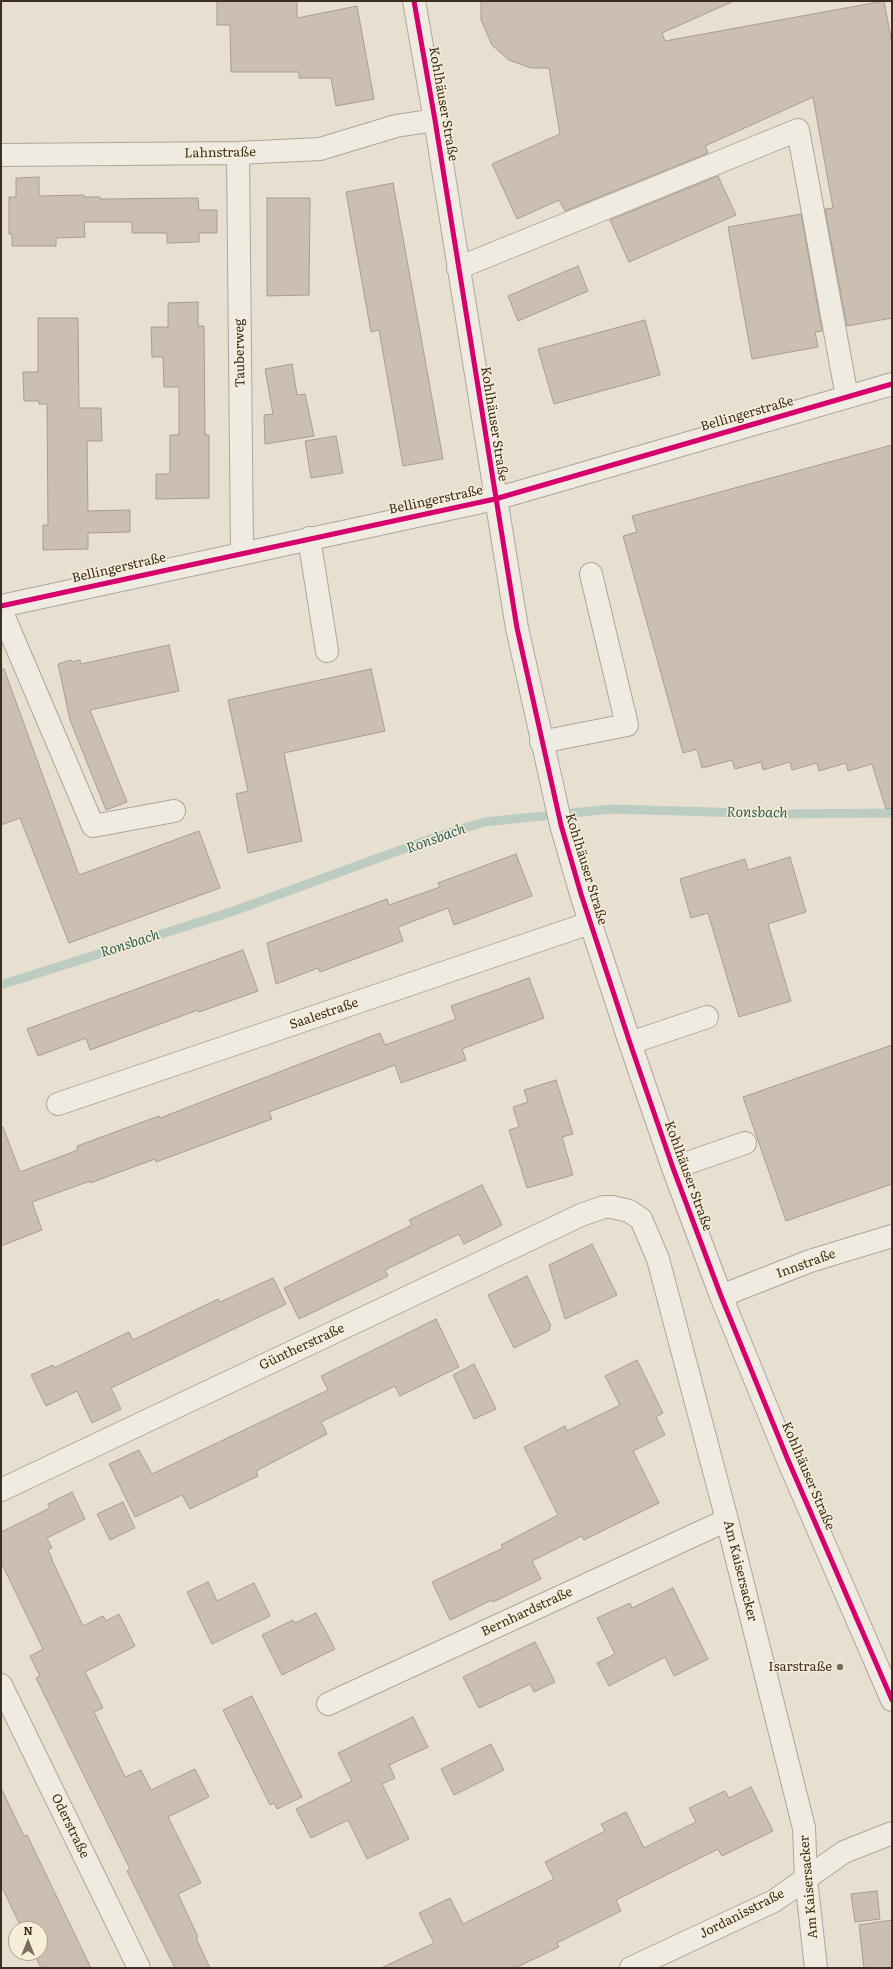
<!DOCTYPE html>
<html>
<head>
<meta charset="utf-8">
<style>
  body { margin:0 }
  #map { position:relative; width:893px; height:1969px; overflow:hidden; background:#e7e0d1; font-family:Literata,serif }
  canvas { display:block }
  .frame { position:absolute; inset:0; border:2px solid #3d2e20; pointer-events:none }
  .north { position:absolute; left:8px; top:1921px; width:40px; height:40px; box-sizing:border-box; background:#f7eed8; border:1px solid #ada18e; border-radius:50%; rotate:0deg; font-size:11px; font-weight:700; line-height:16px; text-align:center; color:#3d2e20 }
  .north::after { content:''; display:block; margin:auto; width:14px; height:18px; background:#786c5e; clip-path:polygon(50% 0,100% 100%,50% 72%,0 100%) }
</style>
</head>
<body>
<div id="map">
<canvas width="893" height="1969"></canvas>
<div class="frame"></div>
<div class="north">N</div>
</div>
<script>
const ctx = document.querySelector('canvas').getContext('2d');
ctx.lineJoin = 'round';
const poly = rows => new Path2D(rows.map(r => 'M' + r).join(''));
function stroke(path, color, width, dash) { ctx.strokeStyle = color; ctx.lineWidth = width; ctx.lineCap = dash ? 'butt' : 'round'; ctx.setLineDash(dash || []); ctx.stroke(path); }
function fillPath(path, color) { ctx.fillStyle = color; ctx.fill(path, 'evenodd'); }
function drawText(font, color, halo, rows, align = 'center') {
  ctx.font = font + ' Literata,serif'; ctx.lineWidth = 3; ctx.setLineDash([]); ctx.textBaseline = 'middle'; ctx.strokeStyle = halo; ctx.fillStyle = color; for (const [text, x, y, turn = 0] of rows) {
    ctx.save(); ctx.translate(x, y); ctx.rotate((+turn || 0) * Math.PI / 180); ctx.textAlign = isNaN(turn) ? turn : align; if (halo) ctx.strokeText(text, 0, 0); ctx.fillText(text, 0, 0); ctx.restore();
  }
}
stroke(poly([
  [1,985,231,912,433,838,484,822,611,809,780,814,892,813]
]), '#bcccc2', 9);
const building = poly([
  [217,1,297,1,297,18,357,6,374,99,336,106,331,78,299,78,299,72,231,72,230,25,217,25,217,1],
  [481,1,734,1,662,33,665,41,884,1,892,43,892,318,847,326,825,209,833,208,813,97,705,146,708,153,565,211,559,200,517,219,492,164,560,134,549,68,531,68,509,60,492,45,481,20,481,1],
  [718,176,736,215,629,262,610,220,718,176],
  [39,177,39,196,84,195,84,197,100,197,100,199,198,198,199,210,217,210,217,233,199,233,199,242,167,243,167,233,132,233,132,222,84,222,85,237,56,238,56,246,12,246,12,234,9,234,9,197,16,197,16,178,39,177],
  [393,183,443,459,403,466,379,330,371,332,346,192,393,183],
  [267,198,310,198,309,295,267,296,267,198],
  [801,214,822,331,815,332,818,347,752,359,728,227,801,214],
  [578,266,588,291,518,321,508,296,578,266],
  [198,302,198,326,204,326,205,435,209,435,209,498,156,499,156,474,170,474,170,435,179,435,179,387,164,387,163,357,152,357,151,327,168,327,168,303,198,302],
  [38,318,78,318,79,408,101,408,102,441,87,441,88,511,130,510,130,532,88,533,88,549,43,550,43,525,48,525,47,404,39,404,39,401,24,401,23,372,38,372,38,318],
  [645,320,660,375,554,404,538,349,645,320],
  [292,364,297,395,305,394,314,436,265,444,264,415,273,414,265,369,292,364],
  [336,436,343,473,311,478,305,441,336,436],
  [892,445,892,808,886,809,872,764,848,771,846,763,819,771,817,763,792,770,790,762,763,770,761,762,735,769,732,760,702,768,697,749,683,753,623,536,637,532,632,516,892,445],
  [169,645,179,691,90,710,127,802,106,810,70,720,58,664,71,660,72,662,80,660,81,664,169,645],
  [1,669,4,669,79,875,199,831,220,888,69,943,20,818,1,825,1,669],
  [371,669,385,731,284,753,302,841,248,853,236,794,248,791,228,700,371,669],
  [516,854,532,896,454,925,448,908,398,927,403,941,320,972,318,968,276,984,267,943,387,899,389,905,440,887,438,883,516,854],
  [790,857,806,912,768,924,791,1001,739,1017,708,913,691,918,680,879,745,859,748,870,790,857],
  [243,950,258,991,199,1012,198,1010,90,1050,86,1038,38,1056,27,1029,243,950],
  [529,978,544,1018,462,1049,466,1060,401,1083,395,1065,269,1112,272,1119,156,1162,155,1159,90,1183,90,1181,32,1202,42,1230,1,1246,1,1128,3,1127,20,1172,78,1150,77,1146,159,1116,160,1118,380,1033,385,1045,456,1019,451,1006,529,978],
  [892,1045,892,1184,786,1221,743,1097,892,1045],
  [556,1080,573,1134,562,1137,573,1175,527,1188,509,1130,519,1127,513,1107,528,1102,524,1090,556,1080],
  [482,1185,502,1225,464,1244,459,1234,385,1270,388,1276,299,1319,284,1288,412,1225,409,1220,482,1185],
  [592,1244,617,1295,565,1319,549,1265,592,1244],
  [527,1276,551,1326,549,1327,550,1330,514,1348,488,1295,527,1276],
  [273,1278,286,1304,111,1388,121,1409,92,1423,77,1391,46,1406,31,1375,53,1365,54,1368,129,1332,133,1340,218,1299,220,1302,273,1278],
  [436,1319,459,1367,400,1396,395,1386,321,1422,327,1434,256,1471,258,1476,190,1509,182,1495,135,1517,109,1464,139,1450,152,1474,328,1390,321,1376,436,1319],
  [637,1360,663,1413,656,1417,665,1435,633,1451,659,1503,584,1540,582,1536,532,1561,541,1579,493,1602,492,1600,450,1620,432,1582,503,1548,501,1545,558,1515,524,1447,565,1426,567,1431,620,1405,605,1376,637,1360],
  [474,1364,496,1409,474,1419,453,1375,474,1364],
  [72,1492,85,1519,47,1538,52,1548,48,1550,52,1558,51,1558,83,1626,103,1616,106,1621,119,1614,135,1646,85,1672,103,1708,94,1712,125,1777,141,1770,151,1790,195,1769,209,1797,168,1817,201,1883,178,1894,198,1937,196,1938,210,1968,175,1968,127,1871,130,1869,36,1678,40,1676,30,1656,43,1649,1,1562,1,1532,50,1508,48,1504,72,1492],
  [123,1502,135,1528,110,1540,97,1514,123,1502],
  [208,1582,217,1601,254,1583,270,1616,212,1644,187,1592,208,1582],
  [673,1588,708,1659,674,1676,665,1657,609,1686,597,1663,615,1654,597,1618,630,1603,632,1608,673,1588],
  [316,1613,335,1649,282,1675,262,1635,293,1620,295,1623,316,1613],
  [535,1642,555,1682,534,1692,530,1684,479,1708,463,1677,535,1642],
  [252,1696,302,1797,277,1809,274,1803,270,1805,223,1710,252,1696],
  [413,1717,428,1747,389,1765,395,1778,382,1784,409,1839,367,1859,348,1820,311,1838,296,1809,352,1781,338,1753,413,1717],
  [491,1744,504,1770,454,1795,441,1769,491,1744],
  [751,1787,773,1831,722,1856,718,1849,616,1900,621,1911,557,1943,559,1947,515,1968,381,1968,434,1943,419,1913,450,1898,463,1924,554,1879,545,1862,605,1831,601,1824,626,1812,644,1848,696,1822,689,1808,725,1791,729,1798,751,1787],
  [1,1788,24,1836,27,1835,91,1968,41,1968,34,1953,40,1953,40,1929,22,1929,1,1885,1,1788],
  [877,1891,880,1919,855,1922,851,1894,877,1891],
  [892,1920,892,1968,864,1968,859,1925,892,1920]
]);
fillPath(building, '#cbbfb2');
stroke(building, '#a89c90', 1);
const minor = poly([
  [414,1,435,120,517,628,561,825,581,894,630,1043,673,1168,721,1296,788,1460,892,1700],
  [238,153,242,552],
  [1,155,238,153,320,149,396,126,435,120],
  [458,268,798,130,847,397],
  [309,538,327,651],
  [1,606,495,499,892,384],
  [1,610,93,826,174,811],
  [541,742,627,725,591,574],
  [630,1043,707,1017],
  [58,1104,590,923],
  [673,1168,745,1143],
  [721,1296,810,1261,892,1236],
  [1,1490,581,1215,604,1207,612,1207,629,1211,641,1219,658,1259,727,1520,804,1828,806,1879,816,1968],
  [1,1685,139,1968],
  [328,1704,727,1520],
  [631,1968,774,1901,844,1852,892,1833]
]);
stroke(minor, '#ada599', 24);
stroke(minor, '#efebe3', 22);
stroke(poly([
  [414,1,435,120,517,628,561,825,581,894,630,1043,673,1168,721,1296,788,1460,892,1700],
  [1,606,495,499,892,384]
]), '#d6006c', 5);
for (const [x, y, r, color] of [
  [840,1667,4,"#786c5e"]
]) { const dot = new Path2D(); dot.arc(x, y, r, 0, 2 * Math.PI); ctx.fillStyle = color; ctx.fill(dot); stroke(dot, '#f7eed8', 1.5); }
drawText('13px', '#3d2e20', '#f7eed8', [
  ["Kohlhäuser Straße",443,104,80],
  ["Lahnstraße",220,153,-1],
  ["Tauberweg",240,353,-91],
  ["Bellingerstraße",747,414,-16],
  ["Kohlhäuser Straße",494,424,81],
  ["Bellingerstraße",436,500,-12],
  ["Bellingerstraße",119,568,-13],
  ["Kohlhäuser Straße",586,869,73],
  ["Saalestraße",324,1014,-19],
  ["Kohlhäuser Straße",688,1176,70],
  ["Innstraße",806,1264,-20],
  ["Güntherstraße",302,1347,-25],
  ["Kohlhäuser Straße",808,1476,67],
  ["Am Kaisersacker",740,1571,76],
  ["Bernhardstraße",527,1612,-25],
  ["Oderstraße",70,1826,64],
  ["Am Kaisersacker",809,1887,-95],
  ["Jordanisstraße",742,1914,-27]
]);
drawText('13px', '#3d2e20', '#f7eed8', [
  ["Isarstraße",832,1667]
], 'right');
drawText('italic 14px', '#2f5d5a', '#f7eed8', [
  ["Ronsbach",757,813,1],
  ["Ronsbach",436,839,-20],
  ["Ronsbach",130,944,-18]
]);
</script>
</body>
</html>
